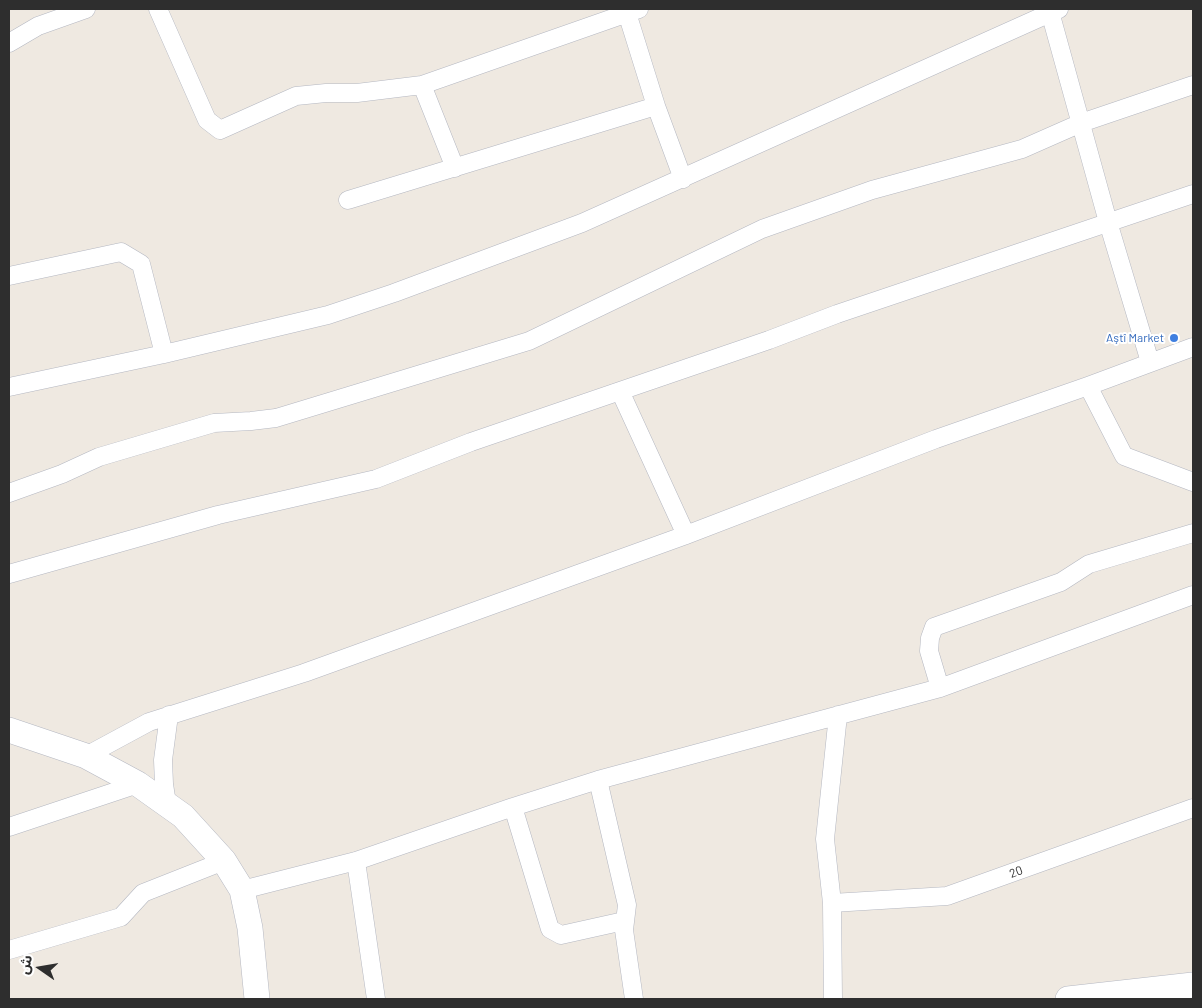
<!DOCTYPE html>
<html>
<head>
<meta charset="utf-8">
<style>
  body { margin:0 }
  #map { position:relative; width:1202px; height:1008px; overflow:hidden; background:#efe9e1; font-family:Barlow,"Noto Sans Arabic",sans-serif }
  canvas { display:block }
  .frame { position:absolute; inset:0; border:10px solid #2e2e2e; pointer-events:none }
  .north { position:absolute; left:15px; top:943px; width:50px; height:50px; -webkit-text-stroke:4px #fff; paint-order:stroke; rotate:283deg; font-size:14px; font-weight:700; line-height:20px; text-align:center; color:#2e2e2e }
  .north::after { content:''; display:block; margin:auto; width:18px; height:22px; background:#2e2e2e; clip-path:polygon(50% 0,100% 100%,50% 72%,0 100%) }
</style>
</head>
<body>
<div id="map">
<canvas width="1202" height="1008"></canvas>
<div class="frame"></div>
<div class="north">ش</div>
</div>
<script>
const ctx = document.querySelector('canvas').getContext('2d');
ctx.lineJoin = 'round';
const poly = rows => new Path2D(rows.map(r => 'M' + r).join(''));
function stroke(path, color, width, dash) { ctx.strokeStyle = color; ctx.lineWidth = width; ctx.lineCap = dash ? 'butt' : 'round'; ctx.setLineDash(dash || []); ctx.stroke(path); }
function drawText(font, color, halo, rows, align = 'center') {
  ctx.font = font + ' Barlow,sans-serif'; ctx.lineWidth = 4; ctx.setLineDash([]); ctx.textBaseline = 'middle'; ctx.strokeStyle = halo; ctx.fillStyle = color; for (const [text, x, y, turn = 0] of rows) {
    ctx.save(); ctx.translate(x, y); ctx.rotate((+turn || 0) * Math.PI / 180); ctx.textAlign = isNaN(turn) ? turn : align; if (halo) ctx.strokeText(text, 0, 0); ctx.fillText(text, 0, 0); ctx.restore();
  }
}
const street = poly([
  [158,9,207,120,220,130,296,96,326,93,357,93,422,85,639,9],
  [1050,12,1108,222,1150,362],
  [627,13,656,106,683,179],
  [9,43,38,26,86,9],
  [422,85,455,168],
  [348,200,656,106],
  [9,276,121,252,141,264,164,354],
  [1088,386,1124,456,1193,482],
  [9,387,164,354,328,315,394,293,582,223,1059,9],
  [620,391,686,535],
  [9,493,62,474,99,457,214,423,251,421,276,418,529,341,762,229,872,190,1022,149,1081,123,1193,85],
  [9,574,218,515,376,479,471,442,769,340,837,314,1193,194],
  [940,688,929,651,930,638,934,627,1061,582,1089,564,1193,533],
  [86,756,149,722,304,673,686,535,936,439,1088,386,1193,347],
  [598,780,627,905,624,930,634,999],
  [167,804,164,784,163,760,169,715],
  [513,807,550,929,561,935,624,921],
  [9,827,138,784],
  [356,861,376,999],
  [242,890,356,861,513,807,598,780,940,688,1193,595],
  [832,903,947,896,1193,808],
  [9,950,121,917,143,893,224,861],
  [833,999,832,903,825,839,838,715]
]);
const secondary = poly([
  [9,730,86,756,138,784,183,816,224,861,242,890,250,928,257,999],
  [1068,999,1193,985]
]);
stroke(street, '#b4b7c1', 19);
stroke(secondary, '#b4b7c1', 26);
stroke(street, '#fff', 18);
stroke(secondary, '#fff', 25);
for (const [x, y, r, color] of [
  [1174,338,5,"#3f7fe0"]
]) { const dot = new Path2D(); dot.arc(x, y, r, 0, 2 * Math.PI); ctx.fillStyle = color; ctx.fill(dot); stroke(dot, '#fff', 2); }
drawText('12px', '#366cbe', '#fff', [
  ["Aştî Market",1164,338]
], 'right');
drawText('12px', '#2e2e2e', '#fff', [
  ["20",1016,872,-20]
]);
</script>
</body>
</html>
